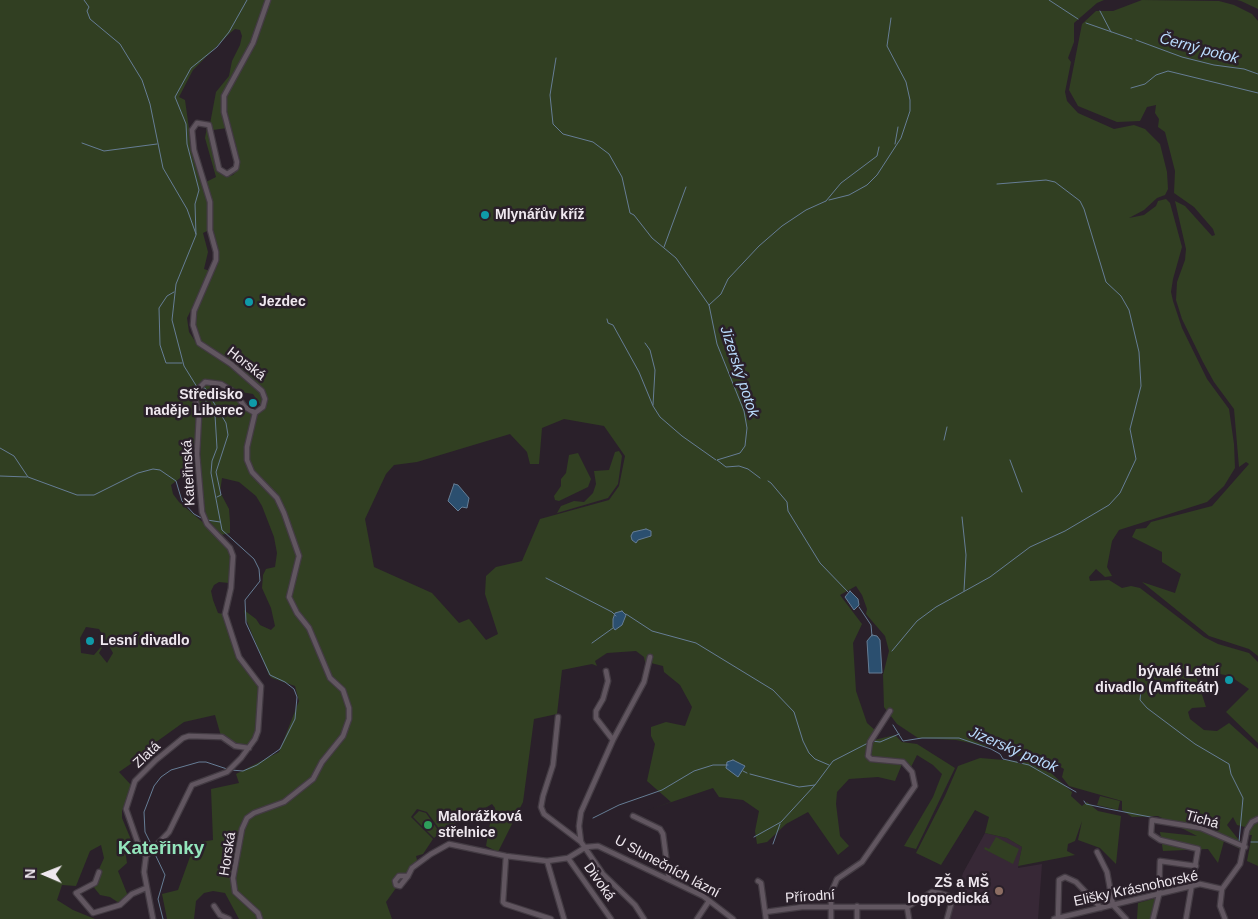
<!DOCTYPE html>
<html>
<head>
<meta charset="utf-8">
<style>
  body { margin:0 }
  #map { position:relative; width:1258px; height:919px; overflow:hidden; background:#2a202a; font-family:Arial,sans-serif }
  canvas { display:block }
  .north { position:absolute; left:20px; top:849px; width:50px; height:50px; -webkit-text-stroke:4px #2a202a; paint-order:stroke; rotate:271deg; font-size:14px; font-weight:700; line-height:20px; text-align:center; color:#efe8ef }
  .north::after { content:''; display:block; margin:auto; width:18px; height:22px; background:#efe8ef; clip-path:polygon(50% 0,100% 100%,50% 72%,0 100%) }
</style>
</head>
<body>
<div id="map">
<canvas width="1258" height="919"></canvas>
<div class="north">N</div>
</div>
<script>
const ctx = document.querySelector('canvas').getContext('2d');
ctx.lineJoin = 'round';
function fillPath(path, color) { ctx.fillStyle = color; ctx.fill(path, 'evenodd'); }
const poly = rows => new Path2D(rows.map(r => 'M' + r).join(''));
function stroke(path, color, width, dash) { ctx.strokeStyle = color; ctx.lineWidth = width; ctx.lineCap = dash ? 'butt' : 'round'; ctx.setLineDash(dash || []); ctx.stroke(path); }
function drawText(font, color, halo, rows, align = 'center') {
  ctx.font = font + ' Arial,sans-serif'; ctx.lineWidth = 5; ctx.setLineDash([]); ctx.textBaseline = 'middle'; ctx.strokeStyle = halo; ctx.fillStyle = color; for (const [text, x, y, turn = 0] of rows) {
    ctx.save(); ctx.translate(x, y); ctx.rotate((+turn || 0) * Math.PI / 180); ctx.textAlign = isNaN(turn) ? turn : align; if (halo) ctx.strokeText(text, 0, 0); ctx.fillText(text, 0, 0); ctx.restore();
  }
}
fillPath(poly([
  [985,833,1007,838,1022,847,1018,868,1042,864,1038,919,949,919,963,873]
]), '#372836');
fillPath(poly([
  [0,0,266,0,252,43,223,92,221,102,227,128,213,130,210,124,216,92,229,76,232,61,240,45,242,36,240,30,235,29,230,33,193,70,179,97,185,100,192,150,208,203,209,230,203,233,208,252,204,269,210,271,187,318,189,332,197,344,230,366,261,392,263,399,261,406,253,394,235,391,217,381,205,381,197,385,192,394,197,416,196,473,180,478,171,485,173,494,179,502,206,525,228,550,231,556,229,583,219,582,214,585,211,591,213,600,218,613,223,614,237,657,259,687,257,731,249,745,242,746,235,745,221,736,215,715,184,722,152,745,135,761,119,772,132,786,122,811,122,818,134,847,125,850,127,863,118,871,128,896,119,903,110,897,100,895,92,885,104,858,101,845,90,851,76,886,62,885,57,900,73,910,95,919,0,919],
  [86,627,99,629,106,641,94,655,81,653,80,638],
  [108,644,113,653,107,663,99,653,103,646],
  [270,0,1104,0,1097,3,1074,23,1074,42,1068,58,1071,62,1065,92,1067,101,1078,113,1114,129,1134,125,1145,129,1160,144,1167,172,1168,189,1165,195,1157,198,1144,210,1129,218,1144,215,1156,206,1158,201,1166,199,1170,203,1182,247,1173,279,1171,292,1173,301,1182,328,1207,379,1229,409,1234,444,1235,468,1224,486,1207,502,1119,530,1112,541,1107,567,1112,576,1105,577,1096,569,1089,577,1090,581,1109,580,1122,588,1131,586,1140,588,1204,637,1218,644,1249,653,1258,662,1258,743,1226,712,1249,689,1230,676,1220,674,1196,676,1206,707,1192,708,1188,712,1190,719,1204,730,1217,731,1229,723,1258,749,1258,866,1247,861,1252,835,1249,835,1245,827,1237,825,1233,817,1227,825,1242,844,1240,849,1224,841,1218,863,1208,849,1163,851,1160,832,1197,836,1158,816,1132,817,1122,810,1122,801,1069,786,1062,777,1064,769,1038,754,1014,756,990,747,956,740,918,738,897,724,884,707,883,675,889,651,885,636,866,614,867,609,862,595,856,586,840,595,862,624,853,643,856,691,867,723,876,731,868,740,867,759,871,762,902,764,895,781,878,777,849,779,837,792,836,804,840,836,849,846,838,855,808,812,786,824,767,842,757,844,755,831,759,811,743,800,719,797,713,788,648,810,671,802,647,781,655,744,651,736,651,727,666,722,685,726,692,707,680,685,664,672,663,666,651,663,649,668,646,667,644,657,636,651,607,653,595,661,597,666,592,664,562,670,557,714,534,719,523,802,498,852,486,846,490,823,486,818,495,808,492,804,466,819,440,830,427,812,417,809,411,817,433,839,423,854,416,856,417,860,407,873,397,876,393,882,396,888,386,902,392,919,239,919,225,893,213,891,204,893,196,901,194,919,167,919,162,894,178,890,195,843,213,840,211,789,239,783,236,774,279,752,299,701,295,686,272,678,269,675,246,619,244,610,256,619,260,625,271,630,275,626,271,608,262,588,263,575,266,569,275,567,277,553,274,537,262,506,256,496,239,482,222,478,220,492,229,509,230,522,230,533,221,535,206,517,200,472,201,415,197,395,199,388,206,385,217,385,216,394,220,397,226,399,232,394,244,409,256,415,265,408,267,399,265,390,232,362,200,341,193,330,196,307,201,302,218,261,219,252,213,229,212,202,206,182,216,177,205,138,207,127,217,171,227,177,233,175,238,169,240,161,227,111,226,96,256,44],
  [564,419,604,426,625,456,619,486,609,500,540,519,522,561,496,567,486,576,485,594,498,634,486,640,469,619,459,623,432,593,374,567,365,519,386,474,394,465,417,462,510,434,527,452,530,464,539,464,542,428],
  [1142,0,1219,1,1234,5,1252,14,1258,21,1258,656,1249,649,1209,636,1142,582,1175,593,1181,574,1162,562,1162,552,1132,537,1136,529,1146,528,1151,522,1212,506,1249,464,1246,462,1239,467,1234,409,1214,382,1203,362,1182,319,1176,300,1177,282,1185,260,1186,249,1175,201,1185,206,1212,236,1215,235,1213,229,1194,207,1174,193,1175,171,1165,132,1158,127,1159,119,1155,113,1156,105,1147,107,1140,121,1117,122,1078,106,1069,90,1082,24,1096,11,1113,11],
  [1237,0,1258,0,1258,9,1241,1],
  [619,451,622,456,618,484,608,498,557,513,561,506,574,501,584,502,593,493,596,484,594,471,609,470,615,452],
  [578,453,591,479,588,487,559,501,555,500,554,496,561,486,561,479,566,473,569,455],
  [895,735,902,742,917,744,955,768,916,849,904,846,933,797,942,774,933,765,917,755,911,767,899,759,872,757,870,746,874,740],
  [980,758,1040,763,1072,792,1071,796,1082,806,1087,802,1098,811,1121,816,1116,864,1100,848,1078,840,1082,821,1075,841,1068,844,1067,851,1075,855,1018,866,1022,847,1007,838,985,833,989,817,975,810,941,865,916,853,945,796,958,766],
  [1100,796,1120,801,1118,810,1097,805],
  [419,811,426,813,440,833,434,838,413,817],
  [996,837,1019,849,1013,864,984,849,985,847,989,849],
  [1156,898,1151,919,1137,919,1138,903]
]), '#313f22');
const water = poly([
  [454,484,458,485,469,498,467,508,462,507,458,511,448,501,454,484],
  [646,529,651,531,651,536,638,540,636,543,632,540,631,536,633,532,646,529],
  [850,591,858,599,859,605,854,610,845,597,850,591],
  [622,611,626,615,622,625,615,630,613,627,613,619,615,613,622,611],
  [872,635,877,636,880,640,882,673,869,673,867,641,872,635],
  [733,760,745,766,738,777,726,768,727,762,733,760]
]);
fillPath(water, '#2b4f6f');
stroke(water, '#667d95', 1);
stroke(poly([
  [84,0,89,7,87,11,90,19,120,44,142,80,150,104,163,168,187,209,196,234],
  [1049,0,1078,19],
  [1100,11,1111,32],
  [1086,23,1132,39],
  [1136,40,1182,57,1214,65,1244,69,1258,74],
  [556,58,550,95,553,124,563,134,593,142,609,154,622,177,630,213,634,215,652,238,676,258,709,305,717,344,744,411,747,428,745,446,740,453,717,460,726,467,739,466,748,469,760,478],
  [1131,88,1145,84,1156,75,1168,71,1258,93],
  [82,143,104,151,157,144],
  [895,144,898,127],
  [829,200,849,195,867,185,877,175,901,138,910,111,910,100,906,82,887,46,891,18],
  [826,201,841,183,877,156,879,147],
  [664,247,686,187],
  [174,292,167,296,159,308,160,345,166,363,182,363],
  [709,305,721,294,728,279,759,246,782,226,806,210,826,201],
  [607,319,608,323,613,325,639,372,653,406,660,417,682,436,716,460],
  [645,343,650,350,655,370,653,405],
  [197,387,184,366,172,320,176,284,196,235,195,204,199,190,187,144,186,124,175,97,191,68,217,47,229,32,247,0],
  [201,388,205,388,226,423,228,435,216,472,221,495,217,497],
  [199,391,215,415,217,448,212,461,211,473,222,530,254,559,259,569,260,581,245,600,246,623,270,675,285,682,294,689,297,697,295,719,280,749,257,765,243,771,231,770],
  [944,440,947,427],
  [0,448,14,456,28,477,77,495,94,495,138,473,153,469,160,470,176,481,182,501,194,514,203,519],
  [1010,460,1022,492],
  [0,476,27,477],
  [768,481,771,483,787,502,788,511,820,563,848,592],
  [962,517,966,555,964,591],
  [207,520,220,522],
  [546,578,612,612,616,616],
  [859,607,871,625,872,636],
  [626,614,652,631,696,643,773,690,794,712,803,741,809,753,815,759,829,765],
  [592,643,613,628],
  [892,651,917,621,936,607,990,577,1030,547,1065,531,1109,505,1120,493,1136,459,1130,429,1141,386,1139,352,1129,310,1121,296,1106,282,1084,209,1080,201,1055,182,1046,180,997,184],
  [1141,690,1140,700,1147,708,1195,744,1229,764,1231,774,1243,798,1239,842],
  [893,725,903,741,922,738,959,738,991,749,1000,754,1003,759,1029,765,1076,792],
  [872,741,880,742,899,734],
  [743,771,747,773],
  [750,774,799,787,815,785,833,761,868,743],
  [1084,801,1086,804,1109,809,1171,821],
  [593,818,619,805,662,790,694,771,713,765,728,765],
  [754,837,781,822,815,785],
  [1251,842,1258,842],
  [773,844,780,824],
  [152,846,145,832,144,812,154,786,161,777,171,770,199,762,206,762,227,769],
  [153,850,165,875,158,899,163,919]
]), '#667d95', 1);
const minor = poly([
  [606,671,608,681,603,699,596,711,596,718,613,740],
  [558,717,553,765,543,796,541,807,544,814,581,842,603,874,635,905,644,919],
  [633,816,660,829,663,834,669,879],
  [581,842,579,826,581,812,613,740,644,682,650,657],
  [1097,852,1107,872,1113,905],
  [146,856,140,849,126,809,135,781,156,760,183,738,189,736,222,737,235,746,249,748],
  [506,856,503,902,505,904,551,919],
  [568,858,611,919],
  [547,861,564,919],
  [99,872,95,883,76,893,93,913,120,905,132,894,146,888],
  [408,876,399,876,395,881,396,885,400,886,408,876,412,868,431,854,449,844,506,856,547,861,568,858,586,847,598,846,703,896,733,919],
  [758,881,761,883,766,919],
  [1113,905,1126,919],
  [214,906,220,915,229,919],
  [907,907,932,892,939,893,953,897,947,919],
  [907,907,909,919],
  [765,912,802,907,907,907],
  [1058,918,1059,880,1065,877,1076,882,1101,908],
  [153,919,144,872,146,856,169,832,192,785,227,772,241,758,255,739,258,731,261,686,239,657,225,614,231,588,233,556,230,548,207,524,202,512,197,454,199,415,194,393,205,382,221,384,234,392,245,407,255,413],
  [260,919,258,913,235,892,233,878,242,829,247,818,254,813,284,802,313,779,322,762,343,736,349,719,349,708,343,690,330,678,309,628,297,613,289,597,299,556,284,513,277,498,252,472,247,460,247,447,255,413,263,407,265,399,262,391,231,364,199,343,193,325,194,311,216,260,216,252,210,230,210,202,194,150,192,130,197,123,209,125,219,169,227,174,236,168,237,162,224,112,224,96,253,43,268,0],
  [697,919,709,901],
  [831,919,831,893,837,879,862,862,915,786,912,772,903,762,871,759,868,756,870,742,890,711],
  [857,919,857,906],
  [1054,919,1200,884,1222,889],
  [1153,919,1159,895,1160,861,1196,866],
  [1186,919,1198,849,1160,840,1151,834,1152,820,1201,828,1245,847],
  [1225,919,1220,906,1222,889,1240,864,1247,830,1252,822,1258,819]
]);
stroke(minor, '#433b43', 7);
stroke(minor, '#615660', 4.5);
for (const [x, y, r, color] of [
  [485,215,5,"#0f9aa8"],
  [249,302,5,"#0f9aa8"],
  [253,403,5,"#0f9aa8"],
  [90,641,5,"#0f9aa8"],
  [1229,680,5,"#0f9aa8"],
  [428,825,5,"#2e9e5b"],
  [999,891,5,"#8d6e63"]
]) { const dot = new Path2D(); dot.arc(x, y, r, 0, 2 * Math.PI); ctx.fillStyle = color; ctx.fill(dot); stroke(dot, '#2a202a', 2); }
drawText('bold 14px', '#efe8ef', '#2a202a', [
  ["Mlynářův kříž",495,215],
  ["Jezdec",259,302],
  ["Středisko",243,395,"right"],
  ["naděje Liberec",243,411,"right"],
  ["Lesní divadlo",100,641],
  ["bývalé Letní",1219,672,"right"],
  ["divadlo (Amfiteátr)",1219,688,"right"],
  ["Malorážková",438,817],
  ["střelnice",438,833],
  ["ZŠ a MŠ",989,883,"right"],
  ["logopedická",989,899,"right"]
], 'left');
drawText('14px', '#efe8ef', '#2a202a', [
  ["Horská",246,364,38],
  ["Kateřinská",189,473,-93],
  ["Zlatá",147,755,-43],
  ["Tichá",1202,820,16],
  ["Horská",228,854,-81],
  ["U Slunečních lázní",667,867,28],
  ["Divoká",599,882,55],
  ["Elišky Krásnohorské",1136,889,-12],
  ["Přírodní",810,897,-4]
]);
drawText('italic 15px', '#b9dbfd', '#2a202a', [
  ["Černý potok",1199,49,15],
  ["Jizerský potok",739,372,72],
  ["Jizerský potok",1013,750,23]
]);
drawText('bold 19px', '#93e5bc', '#2a202a', [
  ["Kateřinky",161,849]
]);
</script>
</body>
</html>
